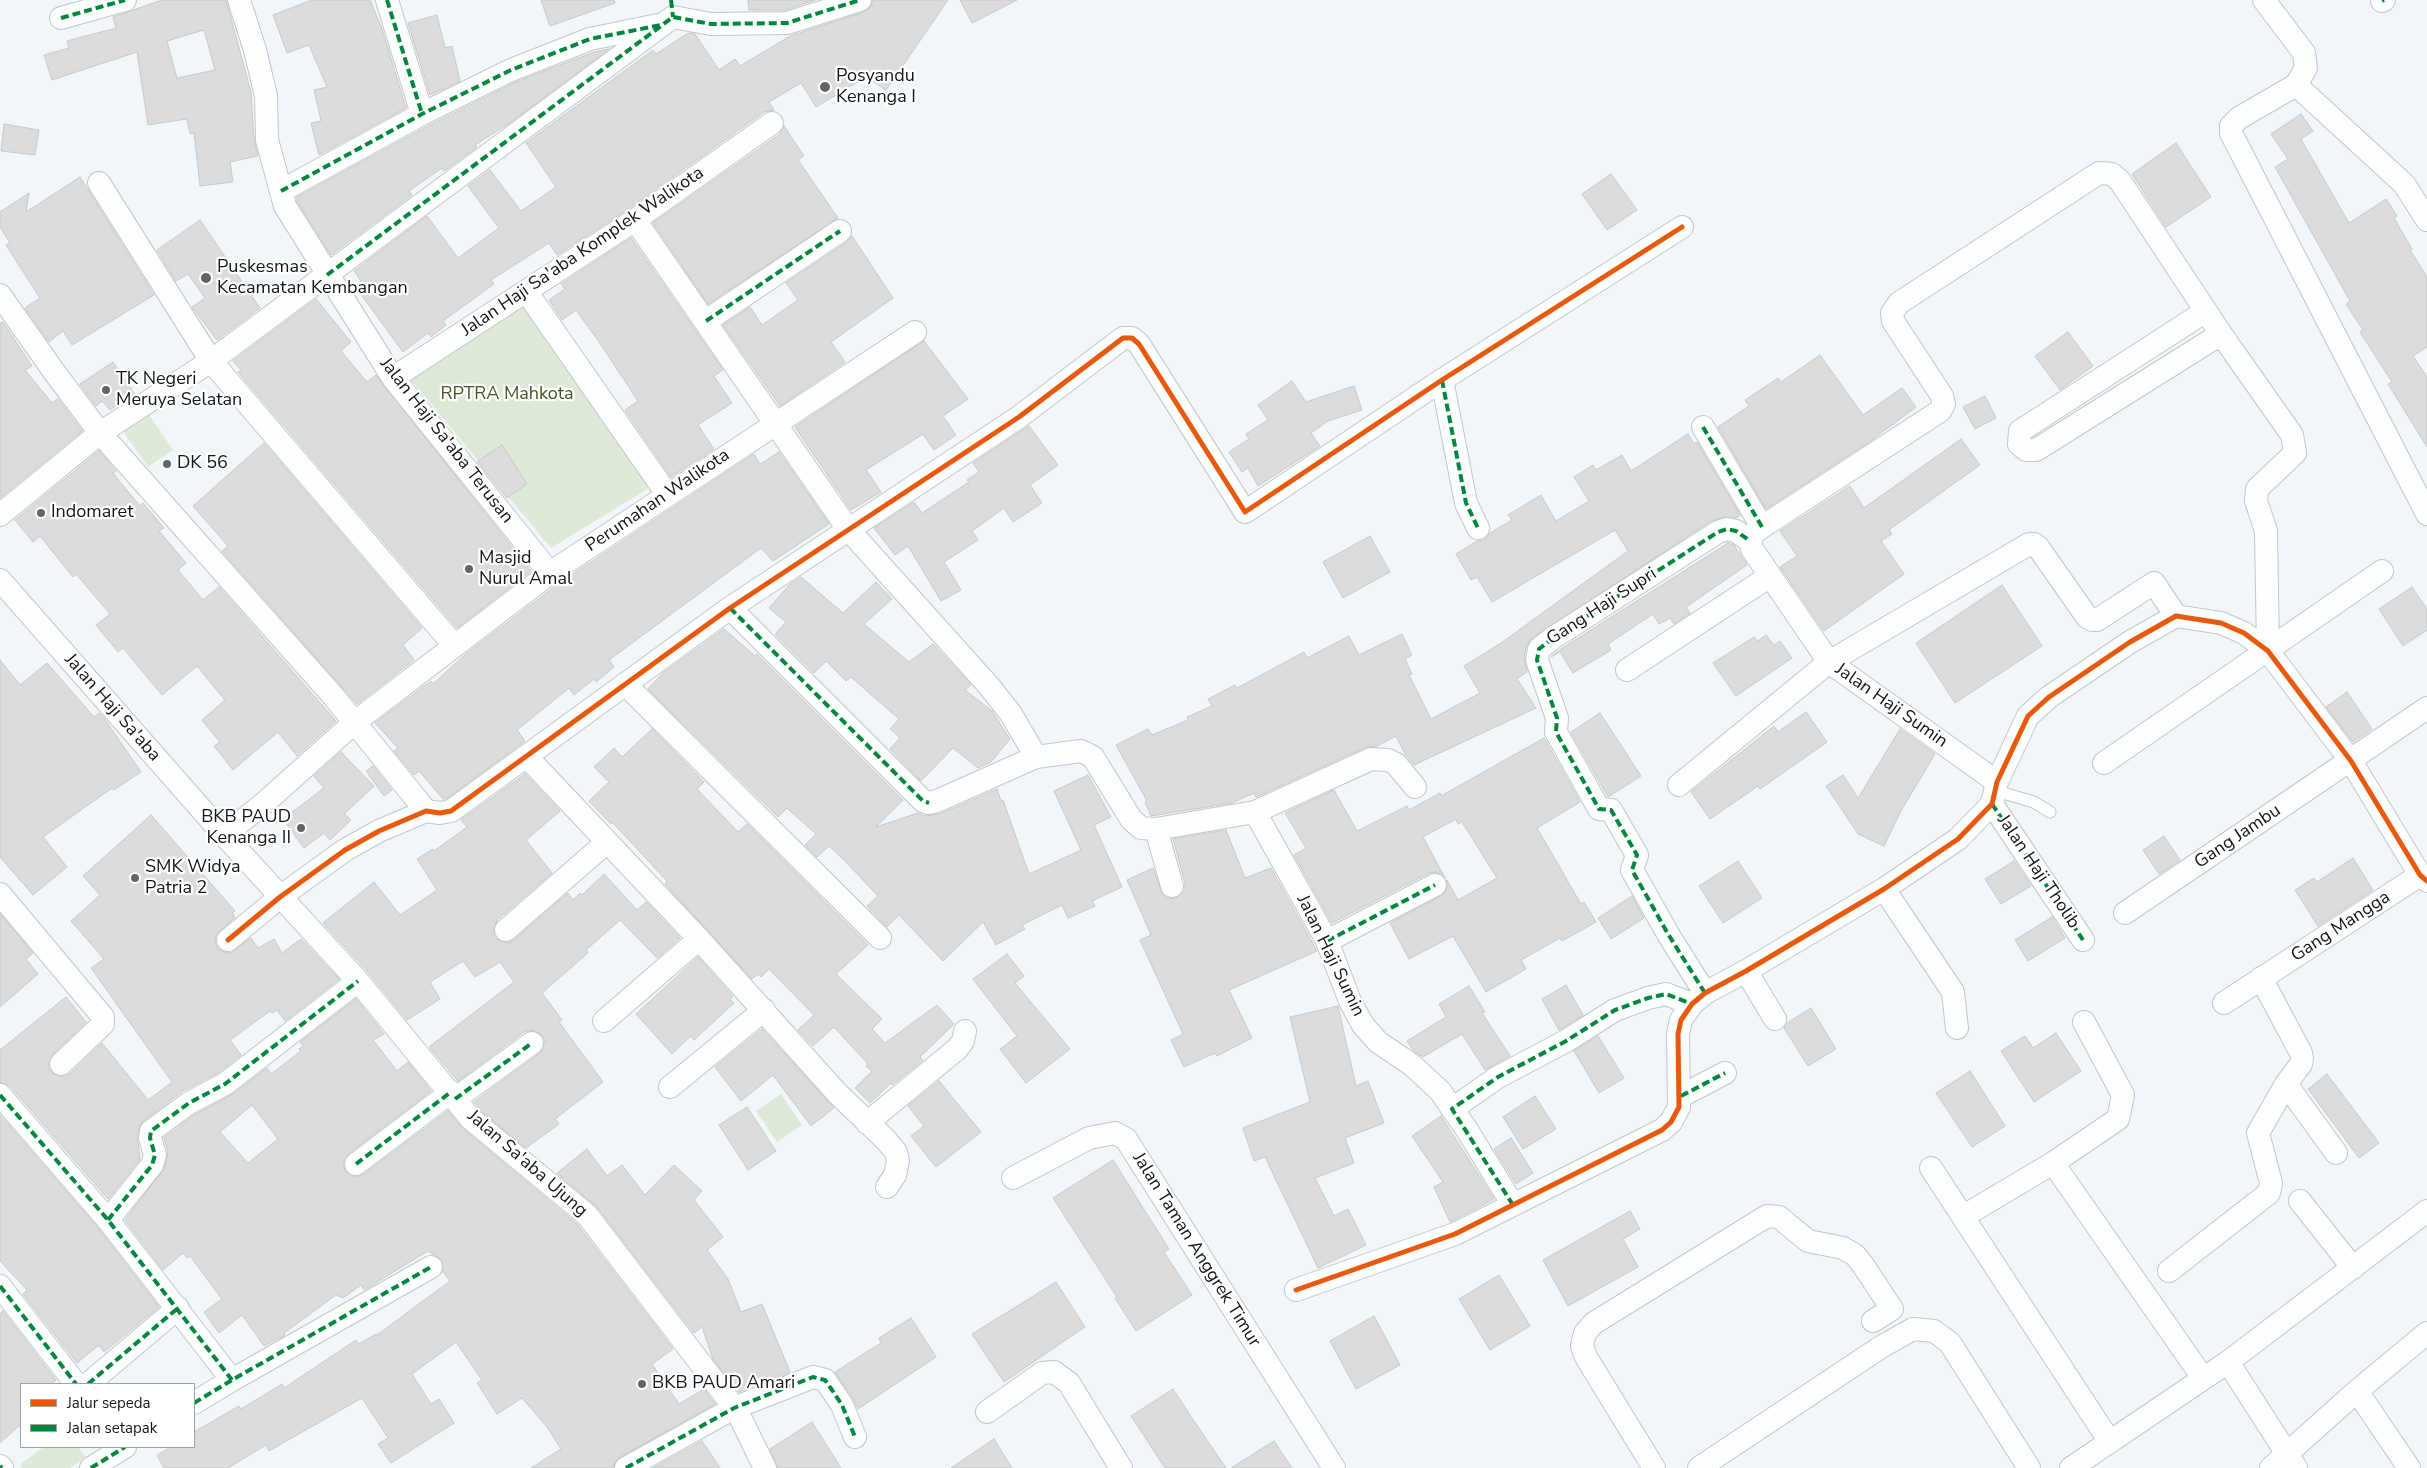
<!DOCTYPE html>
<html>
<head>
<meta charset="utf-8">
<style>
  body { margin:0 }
  #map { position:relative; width:2427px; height:1468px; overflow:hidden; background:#f1f6fb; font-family:"Nunito Sans",sans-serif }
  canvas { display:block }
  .legend { position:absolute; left:20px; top:1383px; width:175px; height:65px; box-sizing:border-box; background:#fff; border:1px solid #a1a2a3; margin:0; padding:6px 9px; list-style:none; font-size:15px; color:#131619 }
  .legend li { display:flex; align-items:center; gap:10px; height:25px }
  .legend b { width:25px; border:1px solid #a1a2a3 }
</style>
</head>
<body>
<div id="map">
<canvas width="2427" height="1468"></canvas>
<ul class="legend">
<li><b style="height:6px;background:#e8590c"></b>Jalur sepeda</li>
<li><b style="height:6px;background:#00873e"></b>Jalan setapak</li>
</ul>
</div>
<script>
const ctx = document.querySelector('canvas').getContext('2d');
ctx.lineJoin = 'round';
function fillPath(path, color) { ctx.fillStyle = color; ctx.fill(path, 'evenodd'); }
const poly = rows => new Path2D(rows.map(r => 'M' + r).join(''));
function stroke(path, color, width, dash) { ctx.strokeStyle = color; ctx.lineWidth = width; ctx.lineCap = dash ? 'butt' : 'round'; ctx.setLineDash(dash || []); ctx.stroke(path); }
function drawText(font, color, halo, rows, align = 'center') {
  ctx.font = font + ' "Nunito Sans",sans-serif'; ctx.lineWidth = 4.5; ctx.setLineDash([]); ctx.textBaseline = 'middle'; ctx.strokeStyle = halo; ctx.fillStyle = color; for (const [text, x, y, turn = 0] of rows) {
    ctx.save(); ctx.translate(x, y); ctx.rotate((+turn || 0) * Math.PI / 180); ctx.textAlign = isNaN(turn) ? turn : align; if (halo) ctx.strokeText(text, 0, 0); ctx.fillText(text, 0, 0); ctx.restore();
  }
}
fillPath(poly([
  [521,304,649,488,551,548,411,380],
  [147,412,173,450,148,467,122,430],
  [781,1094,802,1125,777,1142,756,1111],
  [44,1447,78,1447,86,1457,70,1468,23,1468,20,1464]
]), '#dfe9d8');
const building = poly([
  [162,0,226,0,251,92,254,140,258,156,230,162,233,182,200,186,194,133,190,134,187,119,148,125,137,52,52,80,44,55,69,48,67,41,116,28,113,17,162,0],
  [204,30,215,70,177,78,167,41,204,30],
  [312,0,370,0,382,29,406,108,319,155,311,123,321,121,314,90,327,87,309,45,287,53,273,15,312,0],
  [541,0,614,0,615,3,550,26,541,0],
  [748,0,815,0,785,10,749,10,748,0],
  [873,0,948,0,886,90,866,77,816,107,801,83,769,102,774,110,764,112,628,209,557,255,549,243,491,280,494,284,443,321,446,325,431,337,428,333,403,352,357,289,363,284,354,271,427,216,458,258,499,228,468,186,490,170,521,211,556,187,526,143,653,50,656,54,688,33,695,34,719,70,735,59,740,66,790,36,864,12,870,8,873,0],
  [960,0,1017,0,972,23,960,0],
  [437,15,445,48,452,46,460,81,430,95,408,23,437,15],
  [609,49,511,122,475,145,477,147,444,171,442,168,409,191,412,195,331,255,297,201,297,197,428,126,516,82,594,52,609,49],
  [2301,114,2313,131,2301,139,2349,223,2386,199,2397,216,2394,218,2412,249,2410,250,2427,277,2427,347,2413,356,2427,377,2427,447,2388,384,2392,382,2360,332,2363,330,2346,304,2350,301,2275,167,2288,159,2271,134,2301,114],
  [4,124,39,130,35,155,1,151,4,124],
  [784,126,804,156,798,160,838,218,708,304,653,223,780,134,784,126],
  [2176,143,2211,197,2166,227,2132,174,2176,143],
  [1611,174,1637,210,1607,230,1582,194,1611,174],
  [80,177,154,295,72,345,63,331,49,342,25,308,40,298,6,245,10,243,0,227,0,212,29,193,26,212,80,177],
  [200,220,260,308,217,340,192,307,205,298,188,274,176,281,157,250,200,220],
  [852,236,893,298,831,342,845,362,780,406,723,325,750,307,762,325,798,300,786,283,847,242,852,236],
  [631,238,723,370,714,376,732,403,698,425,714,449,671,477,625,410,638,401,599,342,576,310,562,320,549,300,565,289,561,284,631,238],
  [316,299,351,342,341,351,367,382,376,375,531,571,457,628,238,372,241,370,233,361,316,299],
  [3,322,32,366,25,370,52,403,58,399,82,431,0,498,0,323,3,322],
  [2068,332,2093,366,2060,390,2035,356,2068,332],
  [924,341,968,399,943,416,956,435,934,450,923,434,866,470,881,492,851,510,795,427,924,341],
  [1820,355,1863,415,1902,388,1916,407,1872,440,1766,509,1718,427,1749,406,1745,400,1778,378,1781,382,1820,355],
  [113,362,134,393,110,410,102,401,96,406,80,384,113,362],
  [1292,381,1306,402,1354,386,1362,410,1328,421,1311,433,1320,446,1258,486,1248,468,1242,472,1229,452,1249,439,1246,434,1268,420,1258,405,1292,381],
  [1985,396,1996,418,1975,429,1963,407,1985,396],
  [1029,426,1058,465,1030,485,1042,503,1013,522,1004,508,972,531,978,540,944,562,961,590,941,601,908,546,895,555,874,528,914,502,922,513,969,482,967,480,979,472,973,463,1029,426],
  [1688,434,1694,444,1697,442,1740,515,1736,518,1723,517,1711,521,1531,639,1526,647,1524,658,1527,672,1517,679,1536,708,1414,765,1405,754,1396,736,1377,746,1366,747,1256,797,1254,793,1232,803,1151,816,1145,802,1147,801,1116,745,1148,729,1152,735,1188,720,1187,717,1212,706,1208,699,1235,685,1237,688,1304,652,1307,658,1349,636,1359,655,1402,634,1412,655,1405,659,1412,674,1409,675,1431,719,1480,693,1464,666,1501,643,1628,551,1615,530,1492,602,1477,577,1471,580,1456,554,1477,541,1484,540,1490,533,1512,520,1508,515,1541,495,1556,521,1589,501,1574,477,1593,465,1596,470,1622,455,1631,471,1688,434],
  [1961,439,1980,465,1889,530,1892,534,1881,541,1904,574,1824,631,1780,567,1797,556,1780,531,1850,486,1864,508,1961,439],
  [264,443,422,628,403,645,414,660,357,704,222,551,228,546,193,506,264,443],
  [502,445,527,484,507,498,477,462,502,445],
  [99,451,116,471,113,473,140,506,143,503,164,528,159,531,186,563,178,570,203,600,219,587,336,721,297,756,278,732,233,770,214,746,220,742,202,720,225,700,197,666,162,695,123,648,118,652,96,625,110,614,76,574,73,577,40,536,33,542,15,520,99,451],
  [779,452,829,524,773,561,761,548,609,660,614,667,596,682,594,679,574,695,569,688,517,730,525,741,446,799,443,799,419,771,414,775,394,751,398,748,375,723,431,681,433,684,467,653,558,584,754,454,760,464,779,452],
  [1370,536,1390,572,1343,598,1323,562,1370,536],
  [1728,543,1734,545,1747,565,1686,607,1690,613,1674,624,1670,618,1659,624,1653,614,1608,644,1611,650,1573,673,1560,652,1551,657,1561,649,1728,543],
  [801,577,843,613,876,582,892,599,864,624,909,662,933,644,971,685,965,690,992,711,1010,739,991,762,978,768,953,748,921,781,890,749,900,738,890,729,899,719,851,677,846,681,826,661,814,673,775,634,786,622,769,608,790,584,801,577],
  [2002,585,2042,646,1955,703,1916,643,2002,585],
  [2412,587,2427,609,2427,630,2403,646,2379,609,2412,587],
  [724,629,755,656,757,654,903,800,876,827,918,813,925,816,940,814,997,789,1001,801,1003,800,1029,874,1081,850,1054,791,1088,775,1111,817,1094,825,1122,887,1092,901,1095,906,1068,918,1062,905,1022,925,1025,929,996,945,983,922,943,961,899,915,887,927,867,906,878,896,843,859,829,846,817,857,805,845,816,834,787,808,778,817,648,689,663,673,724,629],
  [1766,635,1774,645,1780,641,1792,658,1736,696,1713,663,1754,637,1758,641,1766,635],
  [0,660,20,685,47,663,94,717,99,713,104,718,141,772,114,790,112,788,43,837,67,867,33,895,0,857,0,660],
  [2347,692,2372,729,2353,742,2326,707,2347,692],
  [1806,712,1827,742,1760,789,1758,786,1710,819,1691,792,1774,726,1778,732,1806,712],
  [1600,713,1641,776,1608,797,1571,732,1600,713],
  [652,729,704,782,697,789,738,832,747,824,868,945,836,974,882,1019,872,1029,885,1043,937,1005,954,1024,920,1057,923,1060,892,1085,891,1083,870,1103,855,1088,872,1071,866,1066,868,1064,834,1027,813,1046,798,1030,814,1015,769,969,761,977,758,974,752,979,665,884,667,881,612,822,611,824,589,801,609,782,594,767,614,748,622,757,652,729],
  [1900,729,1935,754,1901,811,1884,846,1858,834,1826,786,1843,775,1858,798,1900,729],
  [1544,738,1580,802,1537,828,1581,904,1584,902,1596,922,1562,941,1560,938,1521,960,1526,969,1486,992,1453,936,1409,959,1390,923,1441,896,1446,892,1447,880,1458,900,1497,878,1462,822,1458,824,1456,819,1423,837,1445,878,1436,872,1429,873,1332,923,1294,855,1306,848,1285,813,1334,790,1357,831,1407,806,1409,810,1440,793,1441,796,1544,738],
  [341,752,374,786,344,814,351,820,330,840,324,833,304,848,283,819,324,788,314,776,341,752],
  [373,766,392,790,384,796,366,771,373,766],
  [525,774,560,811,526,840,552,873,497,920,493,932,496,939,508,943,514,940,568,893,573,900,580,893,582,895,604,874,637,910,646,902,680,938,657,958,620,920,586,950,588,953,542,993,562,1020,559,1022,603,1082,555,1119,559,1124,526,1148,480,1110,474,1102,540,1053,545,1042,542,1035,531,1030,524,1032,458,1081,429,1047,514,982,500,962,475,977,463,961,430,982,440,999,407,1020,368,972,323,923,374,882,400,915,437,890,417,859,433,849,434,851,467,827,461,820,525,774],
  [151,815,235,911,232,913,235,917,216,935,215,942,218,949,224,952,231,953,251,938,258,948,274,939,282,953,301,939,339,979,285,1021,277,1010,272,1013,270,1011,230,1040,241,1055,218,1073,181,1092,143,1121,140,1125,137,1136,140,1159,108,1199,10,1086,0,1082,0,1050,66,997,86,1022,52,1055,48,1067,52,1073,64,1077,70,1074,102,1043,148,1100,172,1082,91,968,104,959,71,921,100,895,83,876,151,815],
  [1226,830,1245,878,1271,868,1317,951,1229,990,1252,1038,1217,1056,1215,1053,1184,1067,1171,1040,1183,1034,1140,940,1151,935,1127,880,1153,868,1163,895,1168,899,1176,898,1185,890,1185,883,1173,839,1226,830],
  [2164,836,2180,860,2159,874,2143,850,2164,836],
  [2353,858,2373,890,2318,926,2295,890,2314,878,2317,882,2353,858],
  [1738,861,1762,898,1723,923,1699,886,1738,861],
  [2014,861,2031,886,2001,904,1985,879,2014,861],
  [1632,896,1644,918,1611,939,1598,918,1632,896],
  [0,914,33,953,26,959,38,974,0,1007,0,914],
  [2052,917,2065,938,2028,961,2015,940,2052,917],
  [1007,954,1024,976,1015,983,1070,1049,1026,1083,1000,1049,1017,1036,973,979,1007,954],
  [698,957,733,997,730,999,734,1003,694,1040,691,1036,672,1054,636,1014,698,957],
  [1566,985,1583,1015,1559,1030,1542,999,1566,985],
  [1469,986,1485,1012,1482,1013,1510,1056,1485,1070,1462,1034,1423,1057,1413,1050,1407,1041,1446,1017,1439,1004,1469,986],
  [356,999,384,1034,373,1040,397,1071,408,1062,431,1091,348,1154,343,1165,346,1172,357,1177,364,1174,448,1111,463,1129,577,1224,673,1349,652,1364,679,1404,704,1389,715,1404,620,1457,615,1462,613,1468,531,1468,561,1449,547,1427,522,1398,497,1414,477,1383,482,1380,456,1342,412,1374,431,1404,439,1399,454,1423,391,1463,378,1444,388,1438,362,1398,269,1451,266,1445,228,1468,164,1468,157,1455,171,1447,194,1447,194,1432,239,1406,241,1409,282,1384,284,1388,356,1340,359,1344,376,1334,377,1335,450,1281,443,1272,442,1260,428,1251,364,1290,361,1285,343,1298,336,1295,284,1333,285,1335,264,1346,242,1315,219,1333,204,1312,222,1299,190,1256,187,1258,183,1253,163,1270,125,1220,164,1169,168,1152,164,1138,196,1114,233,1094,267,1068,271,1074,301,1051,299,1049,303,1046,300,1042,356,999],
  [252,1105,278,1139,248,1163,220,1132,252,1105],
  [1338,1006,1356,1086,1368,1081,1384,1123,1345,1138,1354,1163,1315,1178,1334,1216,1348,1209,1366,1245,1318,1268,1265,1157,1254,1161,1243,1128,1310,1102,1290,1017,1338,1006],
  [1811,1008,1836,1049,1808,1066,1784,1028,1787,1023,1811,1008],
  [762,1029,834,1108,811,1126,773,1075,741,1101,715,1067,762,1029],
  [2056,1033,2081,1071,2034,1102,2001,1051,2025,1036,2033,1048,2056,1033],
  [1598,1036,1624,1078,1599,1093,1574,1051,1598,1036],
  [1970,1071,2005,1126,1972,1147,1936,1093,1970,1071],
  [2327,1074,2379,1143,2359,1158,2308,1089,2327,1074],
  [939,1081,981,1132,936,1167,911,1136,924,1126,908,1106,939,1081],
  [1535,1096,1556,1129,1523,1149,1503,1117,1535,1096],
  [747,1107,776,1151,748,1170,719,1125,747,1107],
  [0,1115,98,1228,159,1307,104,1352,99,1345,77,1363,23,1294,27,1290,0,1261,0,1115],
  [1441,1116,1494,1199,1450,1222,1434,1187,1443,1182,1412,1136,1441,1116],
  [1511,1138,1533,1173,1516,1184,1494,1149,1511,1138],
  [587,1149,607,1176,622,1165,645,1195,674,1165,702,1191,694,1200,723,1237,707,1250,728,1279,741,1312,762,1304,790,1372,739,1392,713,1359,702,1327,694,1333,597,1207,557,1173,587,1149],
  [1113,1160,1169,1249,1164,1252,1192,1295,1136,1331,1115,1298,1117,1297,1053,1198,1113,1160],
  [1630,1211,1640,1229,1623,1239,1638,1267,1568,1306,1543,1260,1630,1211],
  [1499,1275,1530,1326,1490,1350,1459,1299,1499,1275],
  [1056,1282,1085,1327,1004,1382,972,1334,1056,1282],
  [3,1311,56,1380,52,1384,21,1384,21,1424,0,1443,0,1314,3,1311],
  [1374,1316,1400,1365,1356,1389,1330,1341,1374,1316],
  [911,1318,936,1357,858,1409,853,1398,835,1372,881,1343,879,1338,911,1318],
  [1173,1389,1190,1415,1226,1468,1165,1468,1131,1416,1173,1389],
  [812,1422,841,1468,778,1468,770,1449,812,1422],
  [994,1439,1012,1468,951,1468,994,1439],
  [702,1441,720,1468,653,1468,702,1441],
  [1274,1441,1292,1468,1231,1468,1274,1441]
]);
fillPath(building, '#dcdcdd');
stroke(building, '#c9c9ca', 1);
const lane = poly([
  [1996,791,2034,802,2050,812]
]);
const street = poly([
  [239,0,255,50,266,96,267,140,285,206,393,378,550,573],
  [387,0,422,114],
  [2264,0,2304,53,2306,68,2296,85,2404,184,2427,220],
  [2382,1,2384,0],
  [61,18,125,0],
  [2296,85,2239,118,2231,126,2231,133,2427,514],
  [99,183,211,361,453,644],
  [281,191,422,114,511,70,590,39,658,25],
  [635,220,848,529,989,686,1011,714,1036,757],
  [526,291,667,494],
  [0,295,55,373,100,433,334,697,426,811],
  [2206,311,2020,431,2019,444,2026,450,2036,450,2221,334],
  [706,321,840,231],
  [393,378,635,220,772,123],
  [1442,380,1466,503,1478,528],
  [1703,427,1762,527],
  [0,515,100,433,211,361,673,17,711,24,787,23,860,0],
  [1750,541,1754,533,1762,527,1940,411,1944,404,1942,396,1893,321,1892,313,1899,303,2099,173,2112,174,2120,181,2221,334,2292,435,2295,453,2257,489,2256,501,2266,531,2268,651],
  [1750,541,1752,549,1829,662,1997,782],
  [0,580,224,835,358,981,471,1119,587,1215,737,1411,765,1468],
  [730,608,923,801,929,803,937,801,1036,757,1081,751,1093,757,1131,819,1141,828,1156,829,1255,812,1371,759,1388,760,1396,764,1415,787],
  [1627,670,1770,576],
  [625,684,880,938],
  [527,757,699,939,837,1093,886,1140,896,1152,898,1161,895,1175,887,1187],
  [2104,763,2382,571],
  [1679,785,1829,662,2029,544,2034,544,2038,547,2087,617,2092,620,2097,620,2154,583,2176,616],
  [1992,804,2083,940],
  [1255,812,1327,941,1350,1001,1363,1025,1378,1042,1412,1065,1440,1091,1467,1130,1513,1205],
  [1156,829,1172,886],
  [224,835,262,805,355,722,550,573,915,332],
  [1884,889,1953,992,1957,1028],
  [0,894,103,1017,103,1024,61,1064],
  [2125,913,2427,708],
  [506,930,607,842],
  [228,940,280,897,345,850,379,831,426,811,440,813,451,811,730,608,1019,417,1123,338,1132,338,1139,344,1245,512,1442,380,1682,227],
  [1327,941,1435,885],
  [1746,971,1775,1019],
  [1705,993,1668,934,1632,870,1637,855,1611,810,1599,809,1556,732,1557,718,1537,660,1539,649,1553,638,1718,532,1727,529,1736,531,1750,541],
  [2224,1003,2420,875],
  [604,1021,699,939],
  [2286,1084,2336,1153],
  [670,1087,764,1010],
  [0,1095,108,1220,232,1380],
  [1681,1096,1725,1073],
  [455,1099,532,1043],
  [1452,1109,1498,1077,1566,1041,1615,1010,1648,998,1666,994,1692,1004],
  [867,1123,957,1049,963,1041,965,1031],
  [2053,1163,2203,1378],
  [356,1164,451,1092],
  [1931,1168,2110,1442],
  [1013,1178,1089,1138,1115,1133,1126,1139,1334,1468],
  [2300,1201,2353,1268],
  [1964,1216,2053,1163,2118,1119,2123,1095,2084,1022],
  [108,1220,152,1165,155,1155,150,1138,151,1131,189,1103,225,1084,358,981],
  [2169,1271,2269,1193,2271,1183,2258,1133,2286,1084,2301,1064,2302,1059,2301,1053,2261,978],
  [0,1286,76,1384],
  [1296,1290,1455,1234,1662,1130,1671,1122,1679,1107,1678,1034,1681,1020,1692,1004,1705,993,1746,971,1884,889,1958,839,1992,804,1997,782,2028,716,2049,697,2130,642,2176,616,2221,623,2244,633,2268,651,2351,761,2420,875,2427,881],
  [2228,1362,2296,1468],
  [88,1384,178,1308],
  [2357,1391,2409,1468],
  [194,1403,232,1380,431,1267],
  [987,1412,1042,1373,1054,1372,1069,1383,1121,1468],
  [0,1466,2,1468],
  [91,1468,125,1447],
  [626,1468,734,1408,813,1377,825,1380,832,1390,842,1405,855,1437],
  [1654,1468,1586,1357,1582,1346,1585,1333,1594,1323,1767,1216,1779,1217,1808,1241,1843,1248,1855,1255,1863,1265,1892,1309,1873,1321],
  [1699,1468,1881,1347,1913,1329,1934,1331,1950,1343,2029,1468],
  [2071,1468,2228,1362,2427,1211],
  [2271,1468,2357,1391,2427,1333]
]);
stroke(lane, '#c3c7ca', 13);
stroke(street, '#c3c7ca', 24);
stroke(lane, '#fdfefe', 11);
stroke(street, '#fdfefe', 22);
stroke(poly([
  [387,0,422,114],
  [671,0,673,17],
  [2382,1,2384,0],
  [61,18,125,0],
  [281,191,422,114,511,70,590,39,661,25],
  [327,275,673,17,711,24,787,23,860,0],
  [706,321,840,231],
  [1442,380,1466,503,1478,528],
  [1703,427,1762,527],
  [730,608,923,801,929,803],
  [1992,804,2083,940],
  [1327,941,1435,885],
  [1705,993,1668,934,1632,870,1637,855,1611,810,1599,809,1556,732,1557,718,1537,660,1539,649,1553,638,1718,532,1727,529,1736,531,1750,541],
  [0,1095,108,1220,232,1380],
  [1681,1096,1725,1073],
  [455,1099,532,1043],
  [356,1164,451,1092],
  [1513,1205,1452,1109,1498,1077,1566,1041,1615,1010,1648,998,1666,994,1692,1004],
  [108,1220,152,1165,155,1155,150,1138,151,1131,189,1103,225,1084,358,981],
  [0,1286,76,1384],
  [88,1384,178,1308],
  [194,1403,232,1380,431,1267],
  [0,1466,2,1468],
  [91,1468,125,1447],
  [626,1468,734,1408,813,1377,825,1380,832,1390,842,1405,855,1437]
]), '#00873e', 4, [8, 4]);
stroke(poly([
  [228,940,280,897,345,850,379,831,426,811,440,813,451,811,730,608,1019,417,1123,338,1132,338,1139,344,1245,512,1442,380,1682,227],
  [1296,1290,1455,1234,1662,1130,1671,1122,1679,1107,1678,1034,1681,1020,1692,1004,1705,993,1746,971,1884,889,1958,839,1992,804,1997,782,2028,716,2049,697,2130,642,2176,616,2221,623,2244,633,2268,651,2351,761,2420,875,2427,881]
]), '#e8590c', 5);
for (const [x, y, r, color] of [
  [825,87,6,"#616468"],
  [206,278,6,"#616468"],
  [106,390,5,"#616468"],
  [167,464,5,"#616468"],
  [41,513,5,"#616468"],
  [469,569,5,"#616468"],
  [301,828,5,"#616468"],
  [135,878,5,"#616468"],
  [642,1384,5,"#616468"]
]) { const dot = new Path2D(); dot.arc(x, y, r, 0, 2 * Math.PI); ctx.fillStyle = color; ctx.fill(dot); stroke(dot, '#fff', 2); }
drawText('18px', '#131619', '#fff', [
  ["Posyandu",836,77],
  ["Kenanga I",836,98],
  ["Puskesmas",217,268],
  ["Kecamatan Kembangan",217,289],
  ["TK Negeri",116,380],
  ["Meruya Selatan",116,401],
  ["DK 56",177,464],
  ["Indomaret",51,513],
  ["Masjid",479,559],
  ["Nurul Amal",479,580],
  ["BKB PAUD",291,818,"right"],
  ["Kenanga II",291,839,"right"],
  ["SMK Widya",145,868],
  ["Patria 2",145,889],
  ["BKB PAUD Amari",652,1384]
], 'left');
drawText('18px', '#131619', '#fff', [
  ["Jalan Haji Sa'aba Komplek Walikota",583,252,-34],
  ["Jalan Haji Sa'aba Terusan",446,441,52],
  ["Perumahan Walikota",658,501,-34],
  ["Gang Haji Supri",1602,607,-33],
  ["Jalan Haji Sumin",1891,706,35],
  ["Jalan Haji Sa'aba",112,708,49],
  ["Gang Jambu",2238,837,-34],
  ["Jalan Haji Tholib",2038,872,56],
  ["Gang Mangga",2341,927,-33],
  ["Jalan Haji Sumin",1330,956,64],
  ["Jalan Sa'aba Ujung",527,1164,41],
  ["Jalan Taman Anggrek Timur",1196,1250,58]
]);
drawText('18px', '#455621', '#fff', [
  ["RPTRA Mahkota",507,395]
]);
</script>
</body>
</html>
